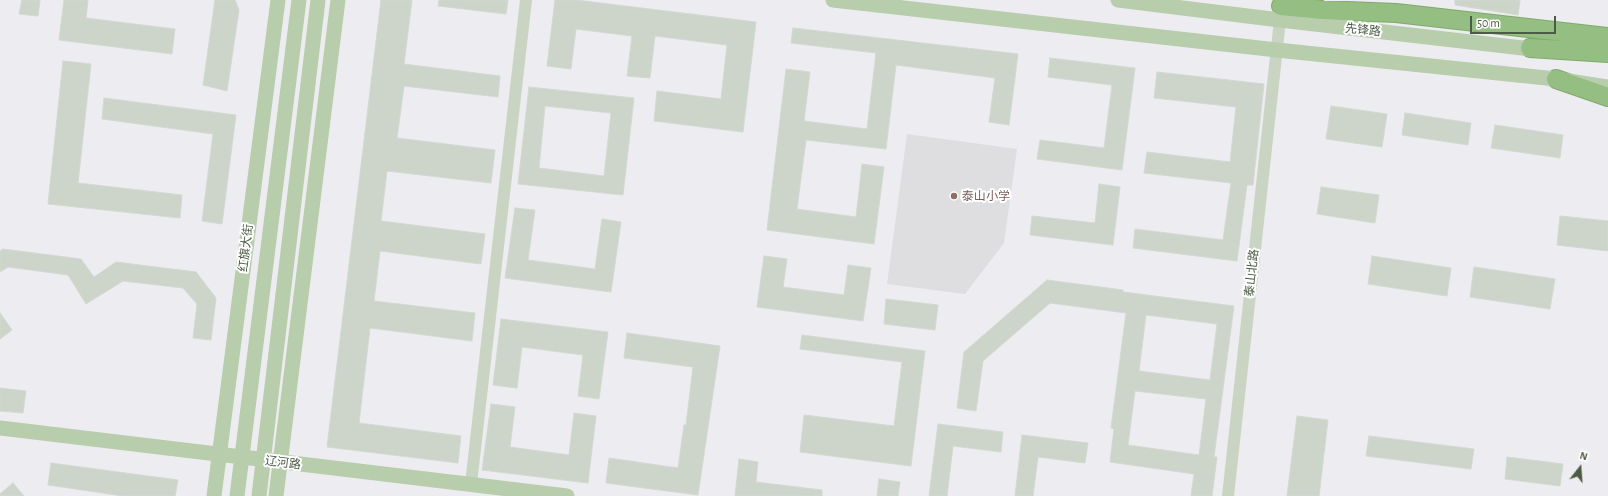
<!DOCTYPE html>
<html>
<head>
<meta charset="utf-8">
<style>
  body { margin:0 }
  #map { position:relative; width:1608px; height:496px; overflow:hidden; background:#edecf0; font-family:"Alegreya Sans",sans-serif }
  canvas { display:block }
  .north { position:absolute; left:1560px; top:448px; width:40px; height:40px; -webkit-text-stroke:3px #fff; paint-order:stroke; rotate:17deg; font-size:11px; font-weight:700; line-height:16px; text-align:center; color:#4c5b44 }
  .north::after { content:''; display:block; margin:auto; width:14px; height:18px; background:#4c5b44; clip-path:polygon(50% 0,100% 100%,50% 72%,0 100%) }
  .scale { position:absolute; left:1470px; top:16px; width:86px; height:18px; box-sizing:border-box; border:2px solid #4c5b44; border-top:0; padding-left:5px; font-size:12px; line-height:14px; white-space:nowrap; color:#4c5b44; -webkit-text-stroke:3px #fff; paint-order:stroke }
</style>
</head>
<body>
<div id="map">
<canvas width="1608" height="496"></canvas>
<div class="north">N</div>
<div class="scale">50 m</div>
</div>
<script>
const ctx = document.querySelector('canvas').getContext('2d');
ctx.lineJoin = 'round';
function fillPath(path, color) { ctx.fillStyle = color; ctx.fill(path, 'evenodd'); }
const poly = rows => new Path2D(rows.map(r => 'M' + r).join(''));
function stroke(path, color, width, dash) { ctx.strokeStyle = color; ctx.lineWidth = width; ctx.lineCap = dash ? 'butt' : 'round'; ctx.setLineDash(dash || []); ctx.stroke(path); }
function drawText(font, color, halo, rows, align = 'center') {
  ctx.font = font + ' "Alegreya Sans","Noto Sans SC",sans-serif'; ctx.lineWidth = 4; ctx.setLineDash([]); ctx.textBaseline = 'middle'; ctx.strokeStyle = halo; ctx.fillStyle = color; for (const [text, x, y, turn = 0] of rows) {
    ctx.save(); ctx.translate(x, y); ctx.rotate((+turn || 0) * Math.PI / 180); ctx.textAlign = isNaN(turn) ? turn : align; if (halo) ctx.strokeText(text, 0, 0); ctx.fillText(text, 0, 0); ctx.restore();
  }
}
fillPath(poly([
  [907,134,1017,149,1004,243,965,294,887,284]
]), '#dedee1');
const building = poly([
  [22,0,40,0,38,16,19,14,22,0],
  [64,0,88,0,86,18,175,29,172,54,59,40,64,0],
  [215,0,235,0,239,10,227,91,203,85,215,0],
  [381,0,412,0,404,64,500,76,498,97,404,86,397,138,495,150,491,183,387,171,381,221,485,234,481,264,380,251,374,301,475,313,472,341,370,328,359,423,461,436,458,463,327,447,381,0],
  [439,0,508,0,506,14,438,6,439,0],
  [555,0,576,0,756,22,743,132,654,121,657,91,721,99,727,45,655,36,650,78,627,76,632,36,576,29,571,69,547,66,555,0],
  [1455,0,1520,0,1518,15,1455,5,1455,0],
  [793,28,1018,54,1009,125,989,122,995,78,896,65,886,149,806,140,797,209,856,217,862,164,884,167,874,244,767,230,786,69,810,72,804,121,867,129,876,53,791,43,793,28],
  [1050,58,1135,68,1122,170,1037,159,1040,140,1104,148,1112,85,1048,77,1050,58],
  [63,61,91,64,78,183,182,195,180,218,48,204,63,61],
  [1157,72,1264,84,1253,185,1247,185,1237,261,1133,248,1135,229,1223,240,1231,183,1144,173,1147,152,1230,162,1236,107,1154,98,1157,72],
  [529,87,634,98,623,195,518,184,529,87],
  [545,106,611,113,604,176,539,168,545,106],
  [104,98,236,115,222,224,202,221,213,134,102,119,104,98],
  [1331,106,1387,114,1382,147,1326,139,1331,106],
  [1405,113,1471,123,1468,145,1402,135,1405,113],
  [1495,125,1563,135,1560,158,1491,148,1495,125],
  [1099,184,1120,187,1113,245,1030,235,1032,216,1095,223,1099,184],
  [1321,187,1379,195,1375,223,1317,214,1321,187],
  [515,208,535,210,528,260,595,269,602,219,621,222,611,292,505,278,515,208],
  [1560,216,1608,221,1608,251,1557,245,1560,216],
  [3,249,81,259,94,277,116,262,196,272,216,298,211,340,193,338,197,304,183,288,123,281,86,304,68,275,8,267,0,272,0,251,3,249],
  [764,256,787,259,783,287,844,295,848,265,871,268,863,321,757,307,764,256],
  [1372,256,1451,268,1447,296,1368,284,1372,256],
  [1474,267,1555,279,1550,309,1470,297,1474,267],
  [1047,280,1123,290,1123,292,1234,306,1214,457,1217,457,1212,496,1191,496,1194,474,1110,462,1114,429,1111,428,1126,313,1050,303,983,361,976,411,957,408,964,352,1047,280],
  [1146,315,1217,324,1210,380,1139,371,1146,315],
  [1135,391,1206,399,1199,455,1128,445,1135,391],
  [886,299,938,305,935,330,884,324,886,299],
  [0,313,12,330,0,339,0,313],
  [501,319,608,332,599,399,578,396,583,355,522,347,517,388,493,385,501,319],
  [627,333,720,346,698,495,606,483,609,458,678,468,684,425,686,425,693,367,624,358,627,333],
  [802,335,925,351,911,466,800,452,804,415,894,426,902,362,800,349,802,335],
  [0,388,26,391,23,413,0,411,0,388],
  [491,404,515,407,510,447,569,455,574,413,596,416,588,483,482,470,491,404],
  [1297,416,1328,420,1319,496,1287,496,1297,416],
  [938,424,1003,432,1001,452,953,446,947,496,929,496,938,424],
  [1022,435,1088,443,1085,463,1038,457,1033,496,1015,496,1022,435],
  [1369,436,1474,449,1471,469,1366,456,1369,436],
  [1507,457,1563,464,1560,486,1505,479,1507,457],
  [739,459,758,462,756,482,822,490,822,496,735,496,739,459],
  [51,463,178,480,175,496,123,496,48,485,51,463],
  [879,479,900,482,898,496,877,496,879,479],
  [13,483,24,496,0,496,0,494,13,483]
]);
fillPath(building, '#cdd5cb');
stroke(building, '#d1d9d0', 1);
const highway = poly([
  [1281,6,1323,10,1396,13,1608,37],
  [1530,48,1608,53],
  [1556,79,1608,97]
]);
stroke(highway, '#80aa6d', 20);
stroke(poly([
  [471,484,526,0],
  [1228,496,1280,20]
]), '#c9d5c2', 12);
stroke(poly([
  [833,0,1277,50,1556,79,1608,87],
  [1118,0,1280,20,1540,50],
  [0,428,567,496],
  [214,496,278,0],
  [237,496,299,0],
  [259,496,318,0],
  [276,496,338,0]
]), '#b7cdab', 15);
stroke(highway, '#95be82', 18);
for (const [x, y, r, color] of [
  [954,196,4,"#8d6e63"]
]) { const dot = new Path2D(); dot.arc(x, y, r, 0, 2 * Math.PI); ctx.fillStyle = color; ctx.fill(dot); stroke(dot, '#fff', 1.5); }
drawText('12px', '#4c5b44', '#fff', [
  ["先锋路",1363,30,6],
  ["红旗大街",246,248,-83],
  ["泰山北路",1252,273,-84],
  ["辽河路",283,463,7]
]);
drawText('12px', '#785e54', '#fff', [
  ["泰山小学",962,196]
], 'left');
</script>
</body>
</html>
